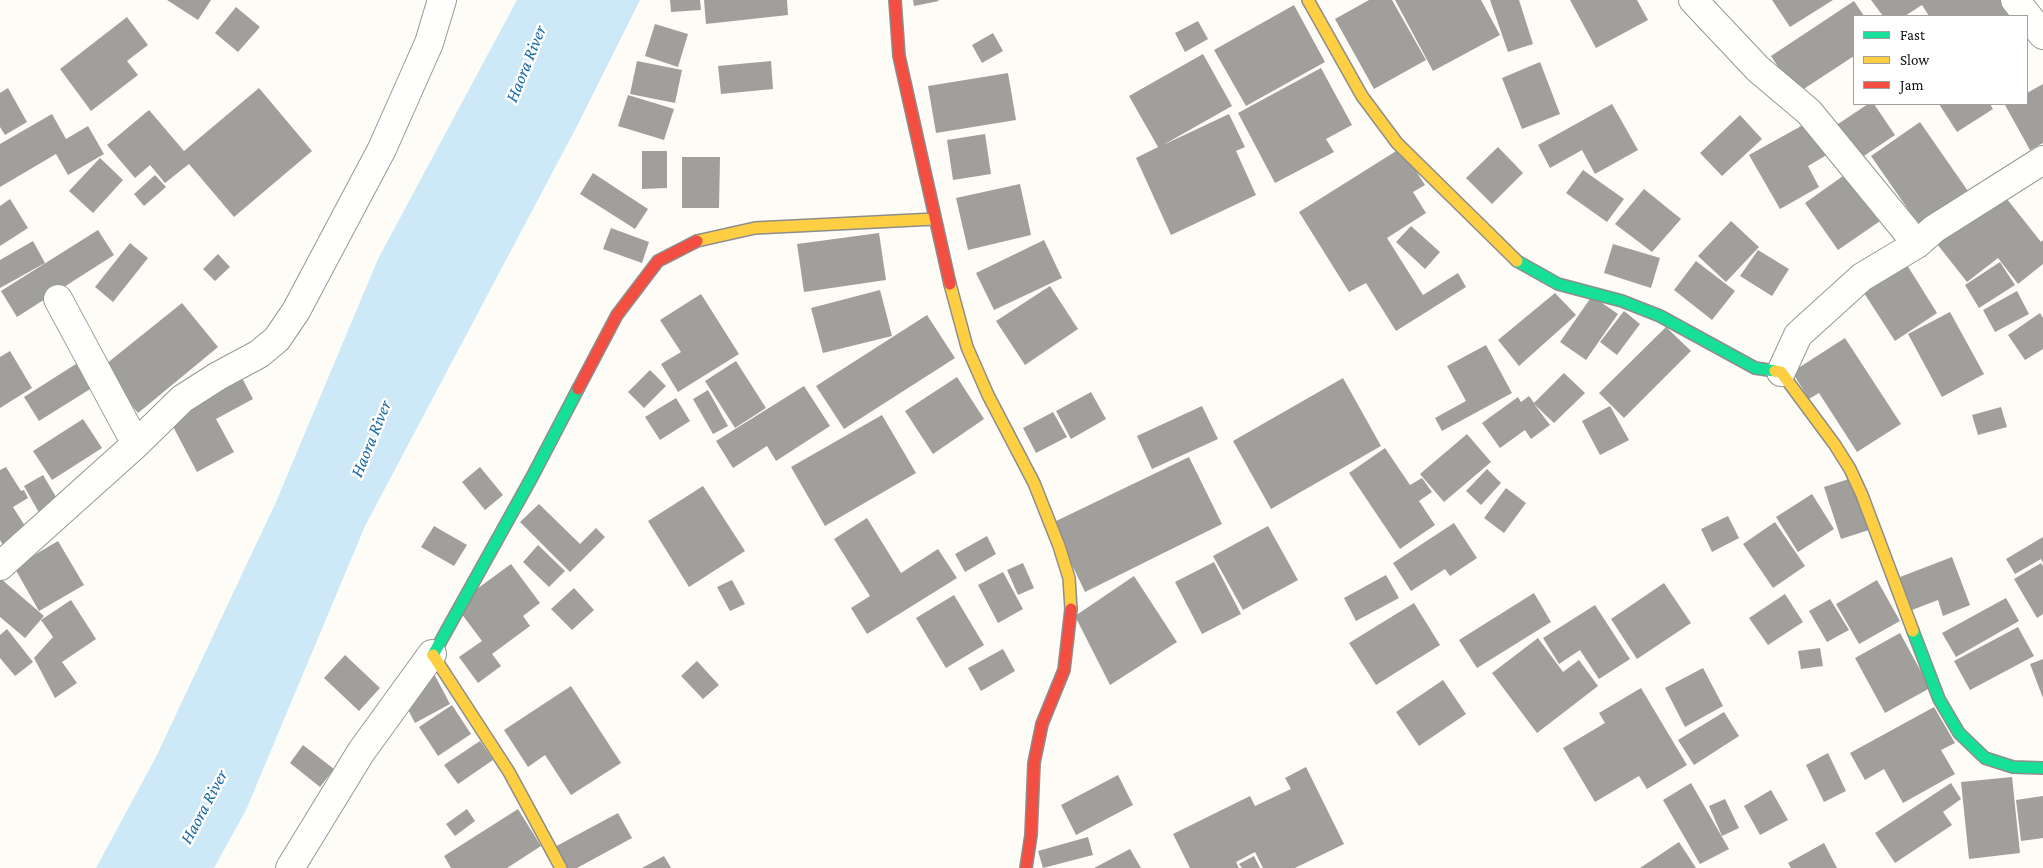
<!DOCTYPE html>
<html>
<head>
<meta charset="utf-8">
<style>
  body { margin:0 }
  #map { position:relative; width:2043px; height:868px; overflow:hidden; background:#fdfcf7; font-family:"Crimson Pro",serif }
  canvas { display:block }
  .legend { position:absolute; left:1853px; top:15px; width:175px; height:90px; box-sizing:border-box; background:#fff; border:1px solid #a0a0a0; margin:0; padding:6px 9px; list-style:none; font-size:15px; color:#111 }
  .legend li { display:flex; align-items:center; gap:10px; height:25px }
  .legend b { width:25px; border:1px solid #a0a0a0 }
</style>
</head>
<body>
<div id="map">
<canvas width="2043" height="868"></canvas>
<ul class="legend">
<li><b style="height:6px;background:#16e098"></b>Fast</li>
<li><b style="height:6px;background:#ffcf43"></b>Slow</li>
<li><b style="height:6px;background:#f24e42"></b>Jam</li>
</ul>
</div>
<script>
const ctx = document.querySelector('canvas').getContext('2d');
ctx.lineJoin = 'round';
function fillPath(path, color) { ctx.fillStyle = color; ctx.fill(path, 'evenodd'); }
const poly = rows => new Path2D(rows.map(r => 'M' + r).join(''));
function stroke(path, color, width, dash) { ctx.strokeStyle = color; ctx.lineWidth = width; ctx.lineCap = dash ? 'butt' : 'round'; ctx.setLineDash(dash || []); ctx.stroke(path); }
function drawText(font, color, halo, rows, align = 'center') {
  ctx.font = font + ' "Crimson Pro",serif'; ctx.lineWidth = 5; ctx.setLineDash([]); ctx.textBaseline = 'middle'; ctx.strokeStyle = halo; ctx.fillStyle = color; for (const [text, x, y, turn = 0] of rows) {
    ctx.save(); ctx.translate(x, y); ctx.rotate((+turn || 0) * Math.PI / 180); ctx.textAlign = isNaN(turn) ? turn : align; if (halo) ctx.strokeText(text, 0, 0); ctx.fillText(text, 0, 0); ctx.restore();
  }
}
fillPath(poly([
  [517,0,640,0,577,126,365,526,246,810,214,868,96,868,156,757,276,502,378,259]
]), '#cde8f7');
fillPath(poly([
  [167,0,211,0,198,20],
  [670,0,700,0,701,10,671,12],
  [704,0,787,0,788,15,706,24],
  [913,0,938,0,939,1,914,6],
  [1369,0,1392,0,1426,60,1374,89,1335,19],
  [1395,0,1481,0,1500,35,1433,71],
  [1490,0,1519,0,1533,44,1508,52],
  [1570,0,1637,0,1648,20,1596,48],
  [1772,0,1833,0,1790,27],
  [1871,0,2007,0,2012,16,1929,16,1922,5,1905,16,1883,16],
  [1854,1,1864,16,1854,16,1854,56,1796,94,1771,56],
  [1294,5,1325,62,1246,106,1214,50],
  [236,7,260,27,238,52,215,33],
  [127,17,148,45,127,61,138,75,91,111,60,69],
  [1198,21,1208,39,1185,52,1175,33],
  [655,24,688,34,678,67,645,56],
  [993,33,1003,51,982,63,972,45],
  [1203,54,1232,106,1163,145,1229,114,1245,147,1236,151,1256,195,1171,235,1136,158,1158,147,1129,96],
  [637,61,682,70,675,103,630,94],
  [771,61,773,89,721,94,718,66],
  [1540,62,1560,114,1522,129,1502,78],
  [1321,68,1352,125,1326,139,1334,152,1275,183,1238,113],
  [1008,73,1016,120,936,133,928,86],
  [2043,84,2043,143,2030,150,2005,105,2027,104,2027,93],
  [8,88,27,122,5,135,0,127,0,93],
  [259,88,312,151,234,217,189,164,165,183,150,165,135,178,107,145,149,110,184,151],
  [628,95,674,109,664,140,618,126],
  [1612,104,1638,150,1595,174,1582,150,1550,168,1538,145],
  [1868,104,1874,104,1895,135,1855,162,1832,128],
  [1939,104,1990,104,1993,109,1957,132],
  [52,114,66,139,88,126,104,154,68,175,56,154,0,187,0,144],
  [1740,115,1762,139,1722,176,1700,153],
  [1812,120,1830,153,1808,166,1819,187,1780,209,1749,155],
  [1920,122,1970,194,1921,228,1871,156],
  [985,134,991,174,953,180,947,140],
  [1498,147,1523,173,1492,204,1466,178],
  [1401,148,1425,185,1413,192,1426,213,1387,238,1423,295,1458,273,1466,287,1396,331,1366,283,1349,292,1299,212],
  [642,151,667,151,667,188,642,189],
  [682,157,720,157,719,208,682,208],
  [100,158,123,180,93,213,69,191],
  [1583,170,1624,199,1607,222,1566,193],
  [1850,171,1883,219,1838,250,1805,203],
  [593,173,648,209,635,229,580,194],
  [155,175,166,187,144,206,134,194],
  [1020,184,1031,235,968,250,956,198],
  [1644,189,1681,219,1652,252,1615,224],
  [2003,194,2041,242,2043,240,2043,264,2018,284,1998,258,1967,282,1937,244],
  [10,199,28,228,0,246,0,206],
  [1731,221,1759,247,1726,282,1698,256],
  [1411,226,1440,252,1425,269,1396,242],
  [611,228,649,242,642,263,603,249],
  [98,230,114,255,17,317,1,291],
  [879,233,886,280,804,292,797,244],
  [1044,240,1062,278,994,310,976,273],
  [33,241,45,263,0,288,0,260],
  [130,243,148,258,113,302,95,287],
  [1613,244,1660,258,1651,288,1604,273],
  [1758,250,1789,269,1772,296,1740,276],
  [218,254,230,267,215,281,203,269],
  [1696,261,1735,291,1712,320,1674,290],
  [2000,262,2015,285,1979,308,1965,285],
  [1907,265,1937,313,1895,341,1864,293],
  [1050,286,1078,329,1025,365,996,321],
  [880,290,892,336,823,353,811,308],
  [2017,291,2029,314,1995,332,1983,310],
  [1555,293,1576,315,1519,366,1498,340],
  [701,294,739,354,678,392,661,364,681,352,660,320],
  [1592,296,1618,314,1586,360,1560,342],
  [182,303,218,347,138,413,101,368],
  [1624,311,1640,324,1617,355,1600,342],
  [1950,312,1984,374,1942,397,1908,334],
  [2040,313,2043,318,2043,349,2025,360,2008,335],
  [927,315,955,358,844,429,816,386],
  [1666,327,1691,351,1624,418,1599,393],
  [1845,338,1901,424,1857,452,1819,393,1809,399,1792,372],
  [1486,345,1512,393,1442,431,1435,418,1466,401,1447,366],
  [10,351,32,388,0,408,0,357],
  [736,361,766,408,735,428,705,381],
  [79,362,95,386,39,421,24,397],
  [650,370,666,386,644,408,628,392],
  [1564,373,1585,393,1554,423,1534,404,1550,425,1531,439,1525,430,1500,448,1482,423,1518,397,1521,402,1529,396,1534,403],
  [241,376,253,399,216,419,234,452,197,472,167,415],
  [957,377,984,419,933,454,905,411],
  [1343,378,1381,446,1271,509,1233,441],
  [804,386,830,426,776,461,767,446,733,468,716,441],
  [708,390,728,426,713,434,693,399],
  [1091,392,1106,419,1071,439,1056,411],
  [676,398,690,421,660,440,645,417],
  [1202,406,1218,439,1152,469,1137,436],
  [1610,406,1629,440,1600,455,1582,421],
  [2001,407,2007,427,1978,435,1972,415],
  [1053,412,1067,437,1036,453,1023,428],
  [882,415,916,473,825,526,791,467],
  [83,419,102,448,52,480,33,451],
  [1467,434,1491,462,1444,502,1420,474],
  [1385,448,1410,485,1422,478,1432,492,1419,501,1435,525,1400,549,1349,473],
  [1189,457,1222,524,1085,592,1052,523],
  [6,467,21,491,24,490,28,498,13,507,30,534,5,549,0,540,0,470],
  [480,467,503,495,485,510,462,482],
  [1487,469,1501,483,1481,505,1466,491],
  [43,475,62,507,42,518,24,486],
  [1852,478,1869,530,1841,539,1824,487],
  [703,486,745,551,689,587,648,521],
  [1506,488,1526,503,1504,533,1484,518],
  [1812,494,1834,529,1798,552,1776,517],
  [539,504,580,544,596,528,605,537,570,572,520,522],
  [1728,516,1739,538,1712,552,1701,529],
  [867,518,901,573,938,549,957,578,867,634,851,608,870,596,834,539],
  [1775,522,1805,566,1773,588,1743,544],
  [1454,523,1477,558,1450,576,1445,569,1411,591,1393,563],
  [434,526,467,545,454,566,421,547],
  [1268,526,1298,580,1243,610,1213,556],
  [987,536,996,554,965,572,955,554],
  [2043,537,2043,563,2041,559,2015,574,2006,559],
  [58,541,84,585,39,611,14,567],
  [538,545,565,571,549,587,523,562],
  [1952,557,1970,605,1943,616,1938,600,1912,610,1900,577],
  [1214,562,1241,614,1202,634,1175,582],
  [1023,563,1034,588,1018,595,1007,570],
  [2041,563,2043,566,2043,614,2037,618,2014,579],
  [511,564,540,603,523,616,530,626,492,654,501,666,478,683,459,657,482,641,455,605],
  [1003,572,1023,609,998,623,978,585],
  [1386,575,1399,598,1356,621,1344,598],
  [1134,576,1177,642,1110,685,1075,616],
  [0,578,44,616,25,638,0,617],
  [732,580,745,604,730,611,717,587],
  [1877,580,1900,621,1859,644,1836,604],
  [1664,583,1691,623,1637,659,1611,619],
  [574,588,594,610,572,630,551,609],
  [1534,593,1551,622,1477,668,1459,640],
  [1785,594,1803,622,1768,645,1749,618],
  [954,595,984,645,946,668,916,618],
  [2006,598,2019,621,1956,657,1942,633],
  [1830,599,1849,630,1827,642,1809,611],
  [71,600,96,639,62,662,77,683,55,698,34,658,53,637,41,620],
  [1414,603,1440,645,1376,685,1349,643],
  [1595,605,1630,659,1599,679,1580,650,1559,664,1543,638],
  [2018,627,2034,656,1970,690,1954,661],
  [7,629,33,662,15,676,0,658,0,635],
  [1900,633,1930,688,1885,713,1855,658],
  [1538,638,1563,672,1579,660,1598,686,1537,733,1492,673],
  [1820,648,1823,666,1801,669,1798,651],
  [1003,649,1015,671,981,691,968,668],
  [345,655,380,688,359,711,324,678],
  [2043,659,2043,698,2030,664],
  [697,661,719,685,703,699,681,676],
  [431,668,450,704,415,723,396,687],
  [1703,668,1723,706,1685,727,1665,688],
  [1443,680,1466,714,1419,746,1396,712],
  [571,686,621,763,571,795,545,755,528,767,504,730],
  [1641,688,1687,765,1647,789,1639,776,1595,802,1563,748,1605,723,1599,713],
  [452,705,471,734,438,756,419,727],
  [1934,707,1955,743,1941,750,1955,774,1903,803,1884,769,1865,780,1850,753],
  [1724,712,1739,736,1694,765,1678,740],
  [480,741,493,760,458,784,444,765],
  [303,745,334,769,320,787,290,763],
  [1828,753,1846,791,1824,802,1806,765],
  [1306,767,1344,844,1295,868,1263,868,1255,852,1236,862,1239,868,1190,868,1173,834,1250,796,1255,806,1291,789,1285,778],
  [1118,775,1133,805,1076,835,1061,805],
  [2012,777,2020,853,1969,859,1961,782],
  [1691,783,1729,849,1700,864,1663,800],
  [1951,783,1961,799,1943,812,1952,825,1895,863,1875,833],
  [1771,790,1788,820,1760,835,1744,806],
  [2043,796,2043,838,2021,841,2016,800],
  [1725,799,1739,828,1722,836,1709,806],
  [467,809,475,821,455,836,446,824],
  [518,809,541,846,507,868,451,868,444,856],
  [618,813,632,838,577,868,561,868,551,849],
  [1088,837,1093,855,1043,868,1038,851],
  [1679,842,1696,868,1640,868],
  [1824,843,1837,868,1791,868,1788,863],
  [1130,849,1141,868,1094,868],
  [664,856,671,868,642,868],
  [1254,856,1260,868,1242,868,1239,864]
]), '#a19f9c');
const street = poly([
  [1693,0,1758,69,1809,112,1917,244,1862,277,1798,335,1781,372],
  [2015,0,2043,35],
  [1917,244,1934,229,2043,160],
  [58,299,136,444],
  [0,566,136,444,182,399,218,376,259,354,277,339,296,311,382,149,429,43,442,0],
  [290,868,361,752,432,654]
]);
const fast = poly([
  [1517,261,1558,284,1622,301,1660,316,1755,368,1775,371],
  [1913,631,1939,699,1959,733,1985,758,2013,767,2043,768],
  [433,655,532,477,578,389]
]);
const slow = poly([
  [1308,0,1362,96,1397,143,1517,261],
  [697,241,755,228,935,219],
  [950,284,967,347,988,395,1034,483,1059,546,1069,578,1071,609],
  [1775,371,1781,372,1835,445,1850,469,1862,495,1913,631],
  [433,655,509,772,561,868]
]);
const jam = poly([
  [895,0,899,56,950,284],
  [578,389,617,315,658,261,697,241],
  [1026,868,1031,835,1034,763,1042,724,1064,670,1071,609]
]);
stroke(street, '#979795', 30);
stroke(fast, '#8e8d8b', 14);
stroke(slow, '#8e8d8b', 14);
stroke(jam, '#8e8d8b', 14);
stroke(street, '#fffffe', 28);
stroke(fast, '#16e098', 11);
stroke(slow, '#ffcf43', 11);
stroke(jam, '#f24e42', 11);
drawText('italic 18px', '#1768a6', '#fff', [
  ["Haora River",526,64,-68],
  ["Haora River",371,439,-68],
  ["Haora River",204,807,-62]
]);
</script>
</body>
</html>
